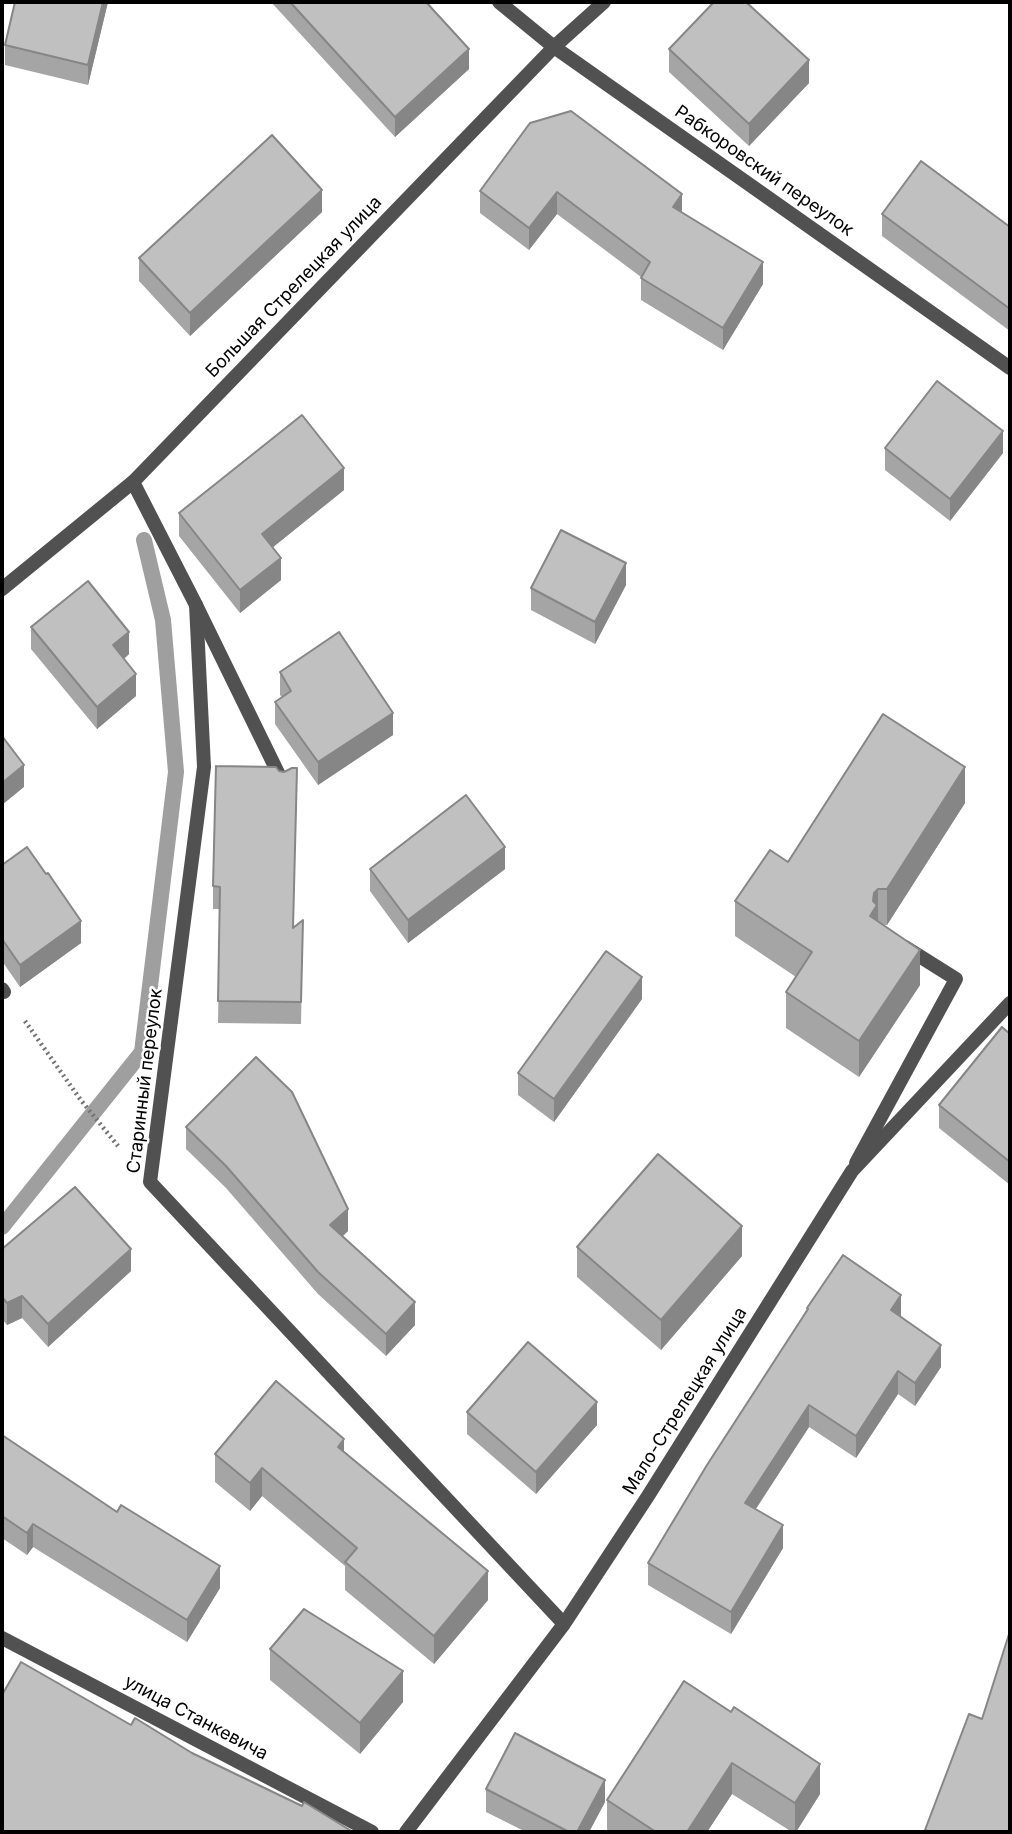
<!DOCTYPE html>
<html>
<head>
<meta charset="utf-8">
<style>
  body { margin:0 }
  #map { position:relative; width:1012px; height:1834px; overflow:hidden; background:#fff; font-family:Inter,sans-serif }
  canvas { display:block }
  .frame { position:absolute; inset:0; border:4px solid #000; pointer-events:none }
</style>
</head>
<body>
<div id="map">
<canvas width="1012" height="1834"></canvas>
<div class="frame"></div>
</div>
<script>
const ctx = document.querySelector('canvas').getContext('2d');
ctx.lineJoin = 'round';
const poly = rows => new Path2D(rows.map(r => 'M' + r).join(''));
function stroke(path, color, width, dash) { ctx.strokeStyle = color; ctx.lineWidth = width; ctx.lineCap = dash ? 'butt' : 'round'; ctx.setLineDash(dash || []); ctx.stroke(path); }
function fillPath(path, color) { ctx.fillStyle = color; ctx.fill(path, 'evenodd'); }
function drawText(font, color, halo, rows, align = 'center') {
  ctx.font = font + ' Inter,sans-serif'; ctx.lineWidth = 5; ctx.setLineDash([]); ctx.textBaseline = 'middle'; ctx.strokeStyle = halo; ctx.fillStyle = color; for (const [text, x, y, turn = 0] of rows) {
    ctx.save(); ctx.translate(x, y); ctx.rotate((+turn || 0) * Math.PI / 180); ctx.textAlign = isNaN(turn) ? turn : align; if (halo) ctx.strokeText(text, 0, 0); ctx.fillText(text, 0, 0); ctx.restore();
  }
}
stroke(poly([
  [2,1227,142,1052,176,772,163,620,144,540]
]), '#9f9f9f', 16);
stroke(poly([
  [25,1021,80,1099,118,1146]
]), '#737373', 4.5, [2, 3.5]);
stroke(poly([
  [196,605,283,783],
  [856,1163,956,979,905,947]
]), '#515151', 14);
stroke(poly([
  [499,2,554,47,1010,368],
  [133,482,196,605,204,767,150,1182,564,1624],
  [2,989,4,992],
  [2,1638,372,1832],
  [406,1832,564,1624,648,1496,852,1171,1010,1003]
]), '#515151', 14);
stroke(poly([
  [2,589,133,482,554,47,604,2]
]), '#515151', 14);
fillPath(poly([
  [15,2,108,2,88,85,5,65,5,45],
  [271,2,426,2,469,69,395,137],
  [669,49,809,83,749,146,669,72],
  [530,123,682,212,763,284,723,350,641,300,641,277,557,214,529,250,480,213,480,191],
  [322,212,190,336,139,281,139,258],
  [882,214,1010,227,1010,331,882,236],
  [885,448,1003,453,950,521,885,470],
  [344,490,273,547,281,580,240,613,179,536,179,513],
  [626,585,595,644,531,610,531,588],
  [31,627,129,654,124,659,136,696,97,729,31,649],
  [280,672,393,735,318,785,275,724,275,702,282,697,280,695],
  [297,790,293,928,303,920,301,1024,218,1023,220,909,213,909,213,886],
  [965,803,887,925,882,925,920,985,859,1077,786,1028,786,992,796,977,735,936,735,901,788,862],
  [2,865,81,943,20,987,2,961],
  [370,869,505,869,408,943,370,891],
  [642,999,554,1122,518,1095,518,1073],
  [1010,1034,1010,1185,939,1128,939,1105],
  [186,1127,348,1231,343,1236,415,1325,386,1356,318,1294,226,1188,186,1149],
  [577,1247,742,1256,661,1350,577,1277],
  [2,1249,131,1271,48,1347,22,1318,7,1325,2,1319],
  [807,1308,901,1317,941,1367,915,1406,898,1394,856,1458,809,1427,756,1509,783,1548,731,1634,648,1585,648,1563,807,1311],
  [467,1412,597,1425,536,1494,467,1434],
  [2,1435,220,1588,187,1642,33,1547,27,1555,2,1538],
  [344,1452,488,1600,434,1664,345,1590,345,1566,262,1496,250,1511,215,1482,215,1454],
  [270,1649,403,1702,360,1754,270,1680],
  [731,1712,820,1794,796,1832,792,1832,732,1794,707,1832,609,1832,607,1830,607,1800],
  [486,1789,605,1802,589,1832,526,1832,486,1812]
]), '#a5a5a5');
fillPath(poly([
  [103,2,108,2,88,85,88,65],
  [469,49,469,69,395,137,395,117],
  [809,60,809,83,749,146,749,124],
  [322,190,322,212,190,336,190,313],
  [557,192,557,214,529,250,529,228],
  [682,194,682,217,673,207],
  [763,262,763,284,723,350,723,328],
  [1003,431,1003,453,950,521,950,499],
  [344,468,344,490,262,556,262,534],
  [281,558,281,580,240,613,240,590],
  [626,563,626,585,595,644,595,622],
  [129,632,129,654,113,668,113,645],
  [136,674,136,696,97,729,97,707],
  [393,713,393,735,318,785,318,762],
  [24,765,24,787,2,805,2,783],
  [965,767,965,803,887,925,887,889],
  [505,847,505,869,408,943,408,920],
  [878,889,878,924,870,916,874,893],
  [81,921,81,943,20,987,20,965],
  [920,950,920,985,859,1077,859,1041],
  [642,977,642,999,554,1122,554,1099],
  [348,1209,348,1231,330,1247,330,1225],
  [742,1226,742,1256,661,1350,661,1320],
  [131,1249,131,1271,48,1347,48,1324],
  [901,1295,901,1317,891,1310],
  [22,1296,22,1318,7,1325,7,1303],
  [415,1302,415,1325,386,1356,386,1334],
  [941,1345,941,1367,915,1406,915,1383],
  [898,1371,898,1394,856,1458,856,1436],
  [597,1402,597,1425,536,1494,536,1472],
  [809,1405,809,1427,745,1525,745,1503],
  [344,1439,344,1468,338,1447],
  [262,1468,262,1496,250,1511,250,1483],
  [33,1524,33,1547,27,1555,27,1533],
  [783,1525,783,1548,731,1634,731,1612],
  [220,1566,220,1588,187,1642,187,1620],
  [488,1571,488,1600,434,1664,434,1636],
  [403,1671,403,1702,360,1754,360,1723],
  [732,1763,732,1794,707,1832,687,1832],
  [820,1764,820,1794,796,1832,795,1832,795,1803],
  [605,1780,605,1802,589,1832,577,1832]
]), '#868686');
const building = poly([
  [15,2,103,2,88,65,5,45,15,2],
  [290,2,426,2,469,49,395,117,290,2],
  [714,2,746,2,809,60,749,124,669,49,714,2],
  [571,111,682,194,673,207,763,262,723,328,641,278,650,262,557,192,529,228,480,191,530,123,571,111],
  [272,135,322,190,190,313,139,258,272,135],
  [921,161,1010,227,1010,309,882,214,921,161],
  [937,381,1003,431,950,499,885,448,937,381],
  [302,415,344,468,262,534,281,558,240,590,179,513,302,415],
  [561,530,626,563,595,622,531,588,561,530],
  [88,581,129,632,113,645,136,674,97,707,31,627,88,581],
  [339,632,393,713,318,762,275,702,291,691,280,672,339,632],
  [883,714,965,767,887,889,878,889,874,893,873,901,877,905,870,916,920,950,859,1041,786,992,812,952,735,901,770,850,788,862,883,714],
  [2,736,24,765,2,783,2,736],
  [216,766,276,767,279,771,284,772,292,768,297,768,293,928,303,920,301,1002,218,1001,220,887,213,886,216,766],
  [466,795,505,847,408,920,370,869,466,795],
  [27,847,46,874,48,873,81,921,20,965,2,939,2,865,27,847],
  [606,951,642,977,554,1099,518,1073,606,951],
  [1002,1027,1010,1034,1010,1162,939,1105,1002,1027],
  [256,1057,292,1092,348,1209,330,1225,415,1302,386,1334,318,1272,226,1166,186,1127,256,1057],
  [658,1154,742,1226,661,1320,577,1247,658,1154],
  [75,1187,131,1249,48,1324,22,1296,7,1303,2,1297,2,1249,75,1187],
  [843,1255,901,1295,891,1310,941,1345,915,1383,898,1371,856,1436,809,1405,745,1503,783,1525,731,1612,648,1563,707,1465,808,1309,807,1308,843,1255],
  [528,1342,597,1402,536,1472,467,1412,528,1342],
  [276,1381,344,1439,338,1447,488,1571,434,1636,345,1562,357,1548,262,1468,250,1483,215,1454,276,1381],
  [2,1435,117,1512,121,1505,220,1566,187,1620,33,1524,27,1533,2,1516,2,1435],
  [304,1609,403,1671,360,1723,270,1649,304,1609],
  [1010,1631,1010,1832,931,1832,925,1830,969,1714,982,1719,1010,1631],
  [21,1662,131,1725,135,1718,192,1753,302,1806,304,1802,353,1832,2,1832,2,1695,21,1662],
  [684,1681,731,1712,734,1707,820,1764,795,1803,732,1763,687,1832,656,1832,607,1800,684,1681],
  [515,1733,605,1780,577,1832,569,1832,486,1789,515,1733]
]);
fillPath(building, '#c0c0c0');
stroke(building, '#868686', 2);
drawText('18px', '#000', '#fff', [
  ["Рабкоровский переулок",764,171,35],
  ["Большая Стрелецкая улица",294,287,-46],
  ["Старинный переулок",145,1081,-83],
  ["Мало-Стрелецкая улица",685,1401,-58],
  ["улица Станкевича",196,1718,28]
]);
</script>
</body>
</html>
